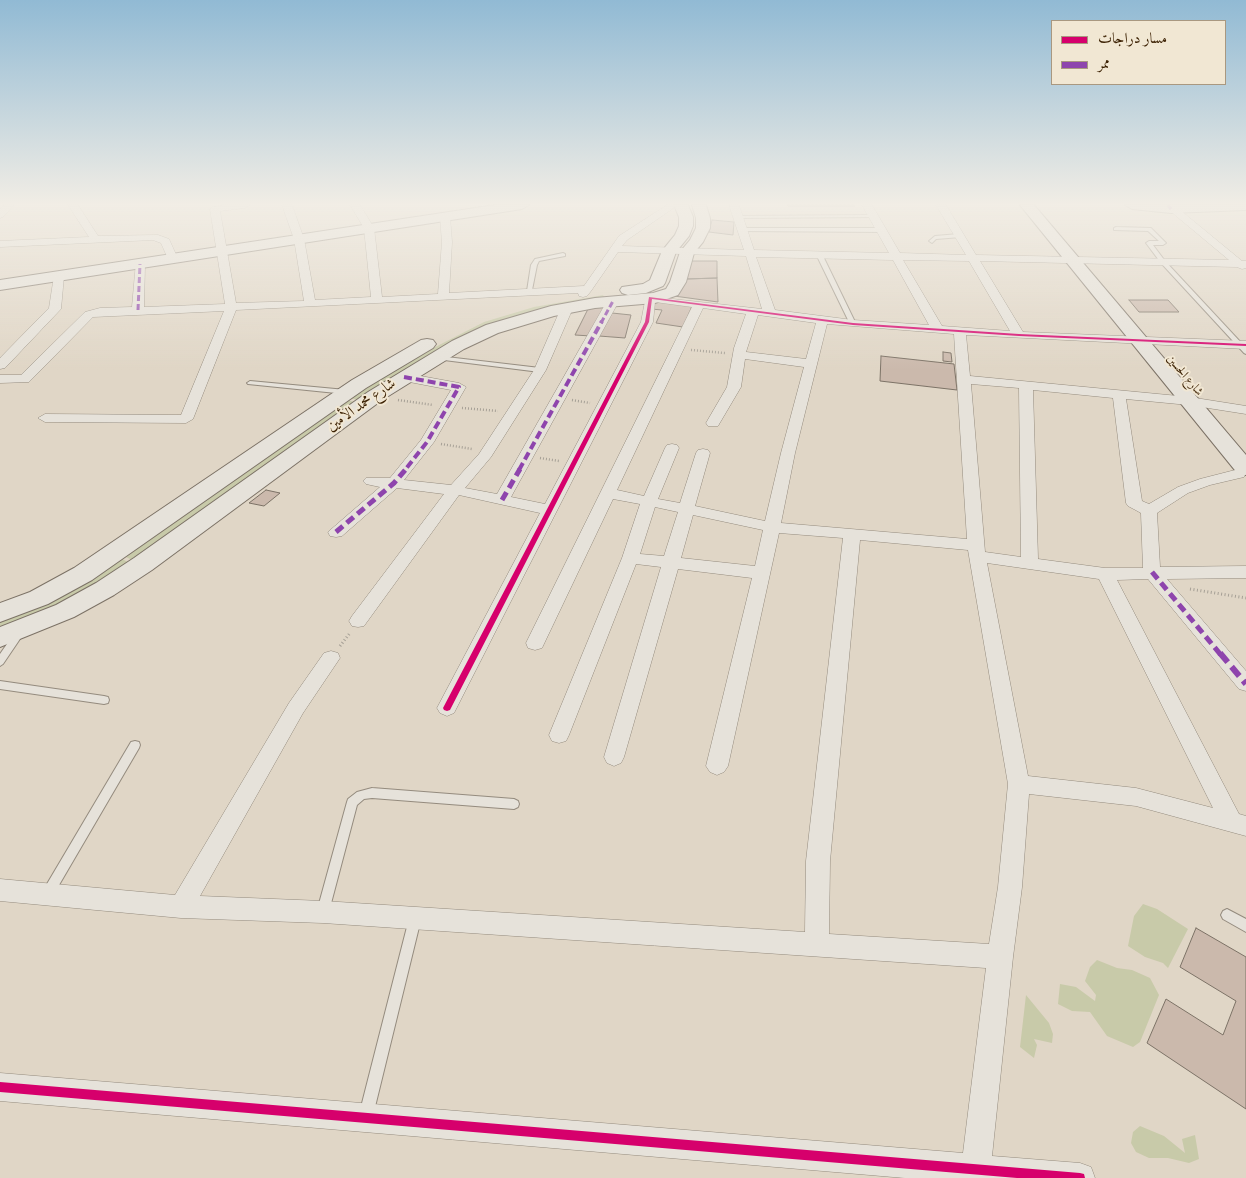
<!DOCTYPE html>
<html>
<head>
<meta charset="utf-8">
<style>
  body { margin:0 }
  #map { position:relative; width:1246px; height:1178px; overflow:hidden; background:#e0d6c6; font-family:Vollkorn,Amiri,serif }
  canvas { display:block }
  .legend { position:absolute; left:1051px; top:20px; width:175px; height:65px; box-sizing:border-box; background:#f1e7d3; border:1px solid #a99880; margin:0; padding:6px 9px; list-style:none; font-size:15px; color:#3d2204 }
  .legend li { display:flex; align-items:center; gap:10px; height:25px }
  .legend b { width:25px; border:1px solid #a99880 }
</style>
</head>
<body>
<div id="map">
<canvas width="1246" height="1178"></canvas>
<ul class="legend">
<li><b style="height:6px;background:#d6006c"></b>مسار دراجات</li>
<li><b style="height:6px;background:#8e44ad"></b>ممر</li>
</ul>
</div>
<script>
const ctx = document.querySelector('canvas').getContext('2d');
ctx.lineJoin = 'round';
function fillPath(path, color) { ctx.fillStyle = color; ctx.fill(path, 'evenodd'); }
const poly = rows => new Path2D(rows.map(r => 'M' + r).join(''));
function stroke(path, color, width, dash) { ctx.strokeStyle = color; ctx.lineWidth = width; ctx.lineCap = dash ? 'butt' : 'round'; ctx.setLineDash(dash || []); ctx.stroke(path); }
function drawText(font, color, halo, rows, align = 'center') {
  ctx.font = font + ' Vollkorn,Amiri,serif'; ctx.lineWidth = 4; ctx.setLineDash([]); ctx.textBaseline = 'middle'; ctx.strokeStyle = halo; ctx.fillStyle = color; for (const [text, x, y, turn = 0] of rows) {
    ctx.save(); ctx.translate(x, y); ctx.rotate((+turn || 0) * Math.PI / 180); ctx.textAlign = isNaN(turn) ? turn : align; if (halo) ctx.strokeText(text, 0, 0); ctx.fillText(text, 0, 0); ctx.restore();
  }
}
fillPath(poly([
  [603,295,605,298,540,310,492,324,358,400,350,398,408,361,484,322,534,307],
  [347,400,354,402,134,561,126,557],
  [122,559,130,563,73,598,0,629,0,622,40,606,89,580],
  [1143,904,1157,909,1188,929,1168,968,1163,963,1145,957,1128,946,1134,916],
  [1097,960,1117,968,1132,970,1150,978,1159,995,1140,1042,1133,1047,1107,1036,1090,1012,1072,1011,1058,1004,1060,984,1076,987,1095,1001,1096,995,1085,981,1090,967],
  [1026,995,1049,1023,1053,1034,1052,1043,1034,1039,1037,1045,1034,1058,1020,1047],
  [1140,1126,1164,1136,1185,1153,1182,1139,1195,1135,1199,1159,1189,1163,1168,1158,1149,1158,1136,1152,1131,1143,1133,1132]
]), '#c8caa9');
const building = poly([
  [787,205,854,205,855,206,788,206,787,205],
  [712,220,734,222,733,235,709,232,712,220],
  [692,261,717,261,717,278,686,279,692,261],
  [717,278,718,302,674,296,682,289,686,279,717,278],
  [1129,300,1168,300,1179,312,1139,312,1129,300],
  [656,301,692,306,683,327,656,323,662,310,651,309,656,301],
  [590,305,608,307,591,336,575,335,590,305],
  [612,313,631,315,625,338,599,336,612,313],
  [943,352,951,353,952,362,943,361,943,352],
  [881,356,954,364,957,390,880,381,881,356],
  [266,490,280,493,264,506,249,503,266,490],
  [1196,928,1246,957,1246,1109,1147,1043,1166,999,1223,1035,1236,1001,1180,967,1196,928]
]);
fillPath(building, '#cbb9ac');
stroke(building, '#7c7266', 1);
const lane = poly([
  [874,215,876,215,876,217,738,218,736,217,738,216,874,215],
  [1116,227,1151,228,1166,243,1163,245,1153,245,1165,261,1246,348,1246,354,1244,353,1161,263,1146,243,1149,241,1159,241,1148,231,1114,230,1114,228,1116,227],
  [742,228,881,228,884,230,881,232,740,231,739,230,742,228],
  [959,234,961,235,961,237,936,239,932,243,929,241,935,236,959,234],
  [563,253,565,254,565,256,539,261,537,265,532,290,527,291,531,265,535,259,563,253],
  [817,253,822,254,856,324,855,325,850,324,816,254,817,253],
  [438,356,540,368,543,370,540,372,436,359,436,357,438,356],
  [250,381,346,390,349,392,346,394,248,384,247,383,250,381],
  [19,630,22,631,24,633,3,664,0,666,0,654,16,631,19,630],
  [0,681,104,696,108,697,109,700,108,703,104,704,0,689,0,681],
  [135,741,139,742,140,745,139,748,52,897,48,899,44,897,42,893,44,889,131,742,135,741],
  [372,788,514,799,518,801,519,804,518,807,514,809,372,798,364,799,357,805,329,911,327,915,323,917,319,915,317,911,347,802,348,799,357,792,372,788],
  [1227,909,1246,919,1246,932,1223,919,1221,915,1223,911,1227,909],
  [415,913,419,915,421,919,373,1115,371,1120,366,1122,361,1120,359,1115,409,919,411,915,415,913]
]);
const street = poly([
  [4,205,14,205,3,217,0,218,0,209,4,205],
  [68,205,78,205,98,236,158,235,169,239,178,259,173,262,169,261,161,243,153,240,0,247,0,241,89,237,68,205],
  [224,205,250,205,245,208,220,211,236,303,304,301,294,239,282,205,292,205,304,239,315,300,371,297,364,228,350,205,360,205,374,228,382,297,438,294,442,242,440,217,445,214,450,217,452,242,449,293,584,286,619,236,667,205,678,205,627,240,622,246,744,250,729,205,739,205,754,250,889,253,862,205,872,205,900,253,966,255,936,205,946,205,976,255,1229,260,1163,205,1174,205,1242,261,1246,261,1246,268,1242,269,1237,267,980,261,1023,332,1246,341,1246,349,966,335,970,376,1189,397,1246,406,1246,414,1189,405,1126,399,1142,501,1149,504,1178,487,1200,479,1239,469,1246,473,1244,477,1210,485,1188,493,1157,513,1160,567,1246,566,1246,578,1167,579,1246,671,1246,691,1239,689,1148,579,1117,580,1239,814,1246,816,1246,836,1136,806,1029,794,1022,887,1013,957,992,1156,1080,1163,1091,1167,1095,1178,905,1178,0,1101,0,1073,963,1153,986,968,323,923,181,918,0,901,0,879,175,895,289,703,324,653,331,651,338,653,340,658,303,713,200,896,323,901,805,932,806,861,843,538,779,533,728,766,724,772,717,775,710,772,706,766,752,578,678,569,624,757,621,763,614,766,607,763,604,757,661,567,636,564,569,735,566,741,559,743,552,741,549,735,622,558,640,504,613,499,542,648,535,650,528,648,526,643,692,307,655,302,653,322,454,713,447,716,440,713,437,708,540,513,459,495,364,626,358,627,352,626,349,621,352,616,444,494,397,488,342,536,336,537,330,536,328,532,380,487,366,484,363,481,366,478,390,478,421,440,451,390,399,380,397,377,399,374,404,373,459,383,466,387,434,442,404,480,451,485,479,454,534,370,561,308,567,305,571,306,573,308,546,370,491,457,465,488,497,494,607,301,609,299,617,299,619,301,511,497,545,504,641,322,646,296,762,309,746,256,618,252,591,291,587,296,583,297,579,296,578,293,236,310,193,419,186,423,45,422,38,418,45,414,181,415,224,311,93,317,29,382,0,383,0,375,21,375,85,312,100,308,132,307,136,262,144,262,145,264,144,307,225,304,210,209,212,207,224,205],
  [756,257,893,260,929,325,853,320,775,310,756,257],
  [903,260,969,261,1010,331,942,326,903,260],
  [703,308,746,314,734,348,727,387,706,423,708,426,718,426,741,387,745,359,804,367,781,453,765,521,695,506,710,453,708,450,703,449,698,450,696,453,680,503,658,499,679,448,677,445,672,444,667,445,665,448,644,496,617,490,703,308],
  [758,315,816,323,806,359,746,352,758,315],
  [827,324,954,334,967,539,781,523,795,453,827,324],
  [971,384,1019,388,1021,557,985,552,971,384],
  [1033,390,1113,398,1126,503,1128,506,1141,513,1143,568,1105,568,1038,559,1033,390],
  [655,507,678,512,664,556,640,554,655,507],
  [693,515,763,530,755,566,681,558,693,515],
  [860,540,968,550,1008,784,998,887,989,944,829,934,830,861,860,540],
  [987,563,1099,579,1213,808,1136,788,1028,776,987,563],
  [59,273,64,276,61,309,5,368,0,369,0,358,49,308,54,276,59,273]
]);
const secondary = poly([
  [495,205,529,205,522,209,0,290,0,280,495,205],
  [674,205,688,205,693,217,693,226,689,236,676,252,665,283,663,286,646,293,628,295,622,293,620,290,622,287,643,284,650,280,662,251,675,235,679,226,679,217,674,205],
  [692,205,706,205,710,218,710,228,703,242,694,253,686,282,678,295,655,303,595,308,554,316,498,333,464,349,382,400,152,570,114,595,74,617,0,647,0,627,56,605,96,583,134,558,368,392,452,341,486,325,551,306,595,298,653,293,666,289,670,282,680,252,690,240,696,228,696,218,692,205],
  [1020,205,1034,205,1246,455,1246,475,1238,474,1020,205],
  [1125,205,1246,205,1246,210,1171,213,1132,209,1125,205],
  [427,339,433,340,436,344,433,348,366,388,92,580,48,604,0,622,0,603,30,592,74,568,352,380,421,340,427,339]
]);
stroke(lane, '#948b7e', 2);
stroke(street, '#948b7e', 1);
stroke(secondary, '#7c7266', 2);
stroke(poly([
  [691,350,725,353],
  [398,400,433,405],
  [572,400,590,403],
  [462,408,498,411],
  [441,444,472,449],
  [540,458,559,461]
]), '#a6a096', 2.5, [1, 2]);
stroke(poly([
  [1190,589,1246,598],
  [340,646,350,633]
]), '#a6a096', 3, [1, 2.5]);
fillPath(lane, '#e6e2da');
fillPath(street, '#e6e2da');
fillPath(secondary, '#e6e2da');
stroke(poly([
  [1168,205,1171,209],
  [138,310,140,264],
  [601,323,613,301]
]), '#8e44ad', 3, [6, 3]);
stroke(poly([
  [404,377,459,387,427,442,405,470],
  [519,470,602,321]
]), '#8e44ad', 4, [8, 4]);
stroke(poly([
  [502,500,520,469],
  [336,532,394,483,406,469],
  [1152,572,1221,655]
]), '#8e44ad', 5, [9, 5]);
stroke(poly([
  [1220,653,1246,684]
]), '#8e44ad', 6, [12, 6]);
fillPath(poly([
  [649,297,853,323,1019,334,1246,344,1246,346,1019,336,853,325,652,299,649,322,451,708,450,710,447,711,444,710,443,708,645,322,649,297],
  [0,1082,1080,1173,1084,1174,1085,1178,1017,1178,0,1092,0,1082]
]), '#d6006c');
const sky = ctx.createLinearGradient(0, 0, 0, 370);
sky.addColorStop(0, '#91bad4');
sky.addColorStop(0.55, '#f1ede5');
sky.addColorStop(1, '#f1ede500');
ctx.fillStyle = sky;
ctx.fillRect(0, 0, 1246, 370);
drawText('12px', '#3d2204', '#f1e7d3', [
  ["شارع الحسين",1184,376,50]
]);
drawText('15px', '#3d2204', '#f1e7d3', [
  ["شارع محمد الأمين",362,406,-35]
]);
</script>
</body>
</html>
